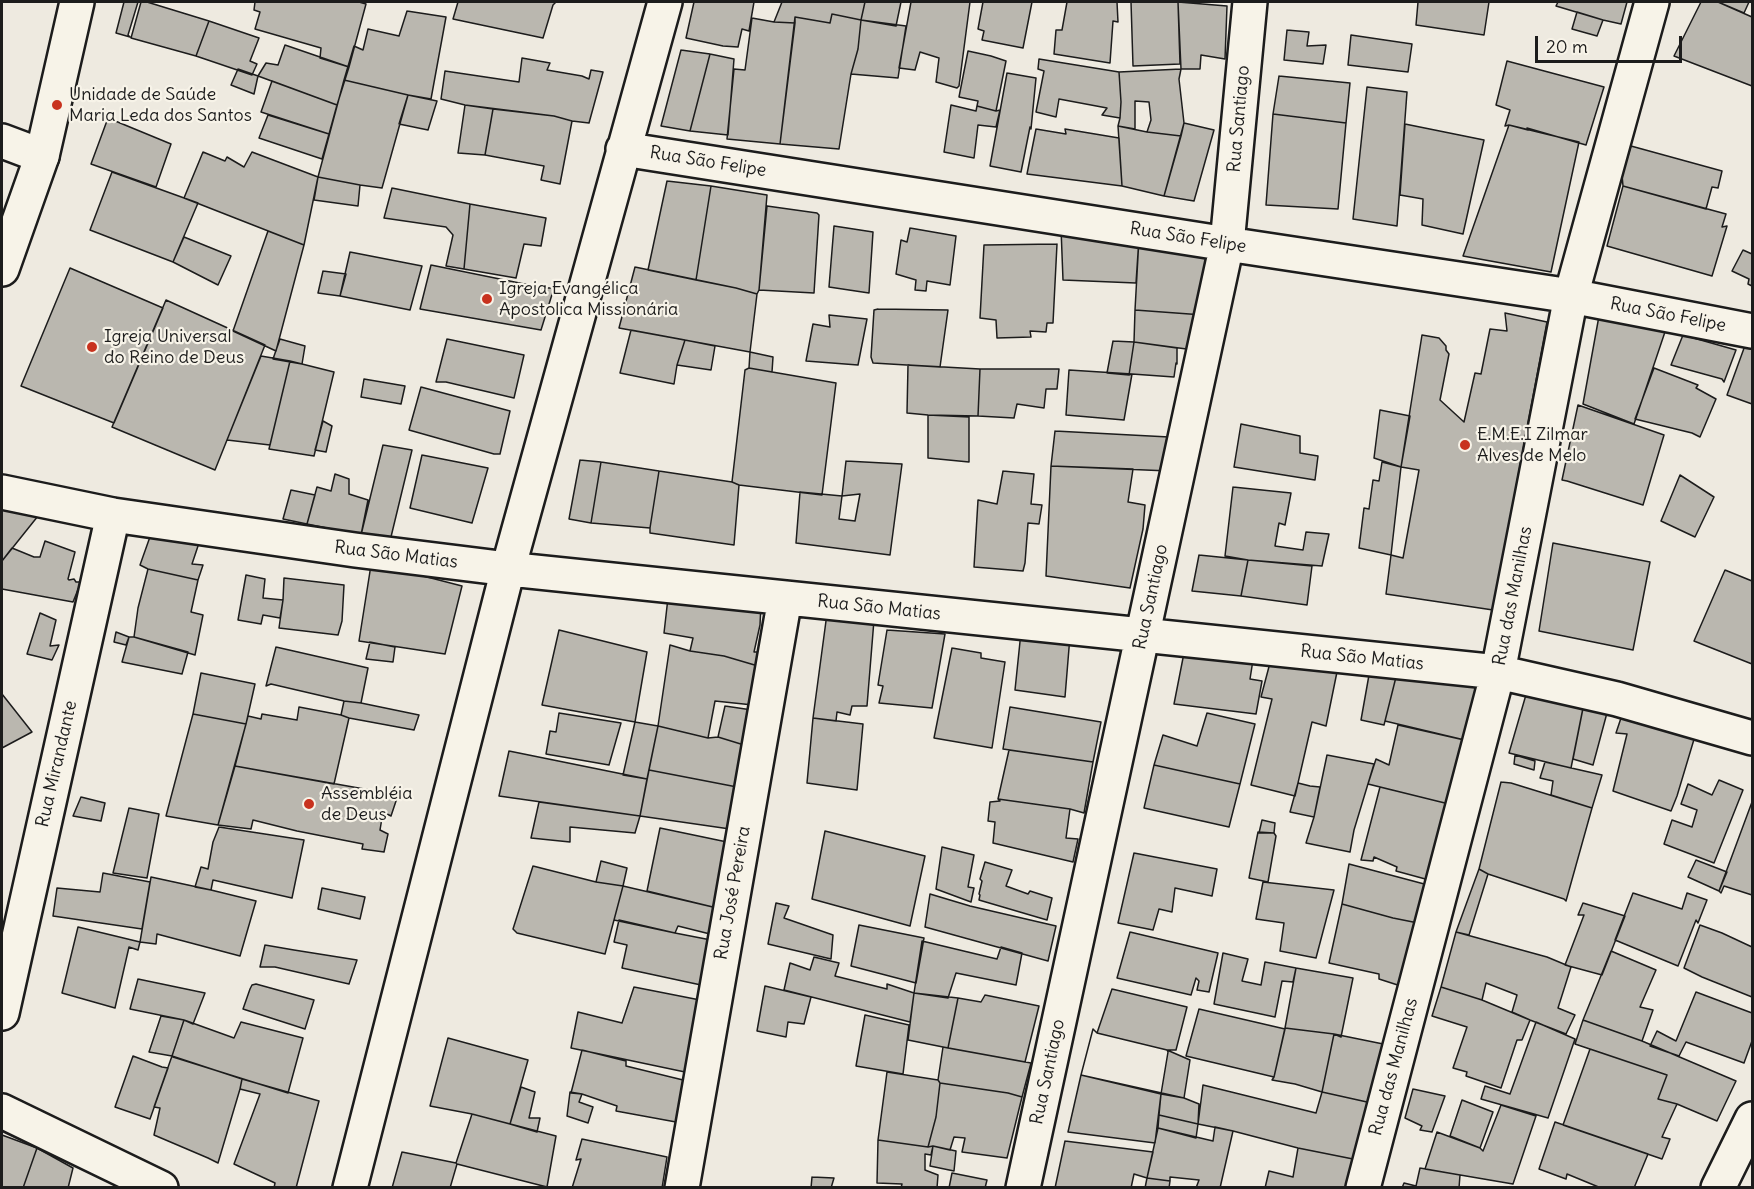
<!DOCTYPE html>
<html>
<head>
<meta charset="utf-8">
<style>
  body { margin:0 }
  #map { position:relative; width:1754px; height:1189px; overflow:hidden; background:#eeeae0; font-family:Delius,sans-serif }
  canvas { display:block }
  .frame { position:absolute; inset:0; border:3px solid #1c1c1c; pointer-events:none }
  .scale { position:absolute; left:1535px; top:36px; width:147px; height:27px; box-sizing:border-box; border:3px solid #1c1c1c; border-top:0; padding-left:8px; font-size:18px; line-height:21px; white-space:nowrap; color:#1c1c1c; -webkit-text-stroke:4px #f7f3e8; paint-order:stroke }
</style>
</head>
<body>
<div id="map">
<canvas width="1754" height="1189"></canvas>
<div class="frame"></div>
<div class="scale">20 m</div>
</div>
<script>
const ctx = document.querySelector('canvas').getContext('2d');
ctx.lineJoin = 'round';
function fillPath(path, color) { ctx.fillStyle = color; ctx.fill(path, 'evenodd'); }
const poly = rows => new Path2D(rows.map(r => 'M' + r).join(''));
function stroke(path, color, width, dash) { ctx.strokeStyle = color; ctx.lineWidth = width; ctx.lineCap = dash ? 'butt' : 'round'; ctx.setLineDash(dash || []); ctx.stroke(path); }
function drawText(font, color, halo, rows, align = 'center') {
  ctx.font = font + ' Delius,sans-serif'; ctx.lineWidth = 4.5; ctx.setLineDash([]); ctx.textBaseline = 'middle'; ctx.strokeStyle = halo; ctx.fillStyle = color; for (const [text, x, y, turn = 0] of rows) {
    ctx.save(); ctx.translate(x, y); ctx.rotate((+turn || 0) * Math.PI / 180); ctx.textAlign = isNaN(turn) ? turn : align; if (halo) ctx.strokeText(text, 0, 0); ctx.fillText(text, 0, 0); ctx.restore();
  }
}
const building = poly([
  [124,2,138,2,128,35,130,37,116,33,124,2],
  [141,2,147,2,209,21,196,56,131,38,141,2],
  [255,2,359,2,366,4,349,67,320,58,321,48,255,29,260,12,254,10,255,2],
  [458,2,556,2,553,5,543,38,453,19,458,2],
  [694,2,754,2,749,31,742,29,738,47,723,46,686,38,694,2],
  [782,2,865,2,861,20,832,14,830,23,795,17,795,23,774,22,782,2],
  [865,2,901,2,896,26,861,20,865,2],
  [911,2,970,2,959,86,957,88,936,82,939,58,920,52,915,70,899,68,911,2],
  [983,2,1032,2,1023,48,982,40,984,31,978,29,983,2],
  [1067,2,1117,2,1118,22,1113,21,1110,63,1054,54,1056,30,1062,30,1067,2],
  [1131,2,1178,2,1180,64,1133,66,1131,2],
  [1178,2,1227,6,1225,59,1201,55,1200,69,1181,69,1178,2],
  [1418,2,1489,2,1484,35,1416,25,1418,2],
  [1558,2,1627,2,1621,24,1603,20,1556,6,1558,2],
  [1701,2,1718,2,1752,17,1752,86,1674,56,1701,2],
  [1718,2,1749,2,1744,13,1718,2],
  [407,11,446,17,431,99,408,95,344,80,354,46,363,50,368,29,399,36,407,11],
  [1577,12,1603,20,1597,36,1572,29,1577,12],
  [832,14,861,20,858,49,851,74,839,149,780,144,795,17,830,23,832,14],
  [752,18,774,22,795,23,780,144,727,139,734,69,745,70,752,18],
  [861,20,906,26,898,78,851,74,858,49,861,20],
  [209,21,259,38,250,61,257,64,252,75,196,56,209,21],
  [1287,30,1309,32,1307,46,1326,45,1323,64,1284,60,1287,30],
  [1351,35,1412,44,1408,72,1348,65,1351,35],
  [285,45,349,67,337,105,258,76,266,63,278,65,285,45],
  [681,50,710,54,690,131,661,126,681,50],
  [968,51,991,56,1006,61,996,111,977,106,978,101,959,97,968,51],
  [710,54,734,59,728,135,690,131,710,54],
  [522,58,550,63,547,70,582,76,589,79,591,70,603,72,589,123,572,121,554,116,465,105,441,99,445,71,519,82,522,58],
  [1039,59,1119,72,1121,102,1120,118,1102,115,1107,108,1059,99,1056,117,1036,112,1044,71,1038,69,1039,59],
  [1507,61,1604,87,1586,145,1527,128,1528,130,1509,125,1505,126,1510,110,1496,105,1507,61],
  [238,69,258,76,254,94,231,85,238,69],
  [1181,69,1179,79,1184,123,1181,136,1147,132,1151,120,1149,102,1135,101,1135,129,1118,126,1120,118,1121,102,1119,72,1181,69],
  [1007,73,1036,78,1031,129,1030,127,1021,172,990,166,1007,73],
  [1279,76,1350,83,1346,123,1273,114,1279,76],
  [344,80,408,95,382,188,360,185,318,177,344,80],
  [272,81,337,105,329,134,261,112,272,81],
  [1367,87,1407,92,1397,226,1353,219,1367,87],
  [408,95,437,101,428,130,399,124,408,95],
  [465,105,493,109,485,155,458,153,465,105],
  [951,105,976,111,977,106,996,111,1000,110,996,127,978,125,974,158,944,152,951,105],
  [493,109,554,116,572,121,560,184,541,180,544,166,485,155,493,109],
  [1273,114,1346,123,1338,209,1266,205,1273,114],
  [268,115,329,134,322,159,259,138,268,115],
  [108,118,171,144,156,187,91,164,108,118],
  [1184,123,1214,130,1194,201,1164,196,1184,123],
  [1405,124,1484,140,1463,234,1422,225,1423,199,1400,195,1405,124],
  [1509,125,1579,142,1551,272,1463,256,1509,125],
  [1118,126,1147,132,1181,136,1164,196,1122,186,1118,126],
  [1036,129,1066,134,1065,129,1119,138,1122,186,1027,174,1036,129],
  [1631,146,1722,171,1718,188,1712,187,1706,209,1623,186,1622,175,1631,146],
  [203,152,225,161,227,157,244,167,252,152,318,177,304,245,184,198,203,152],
  [112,172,198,203,173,262,90,230,112,172],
  [318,177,360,185,358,206,314,200,318,177],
  [667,181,711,186,696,280,648,270,667,181],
  [711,186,767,195,759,290,757,294,736,288,696,280,711,186],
  [1623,186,1726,214,1722,227,1727,226,1712,276,1607,246,1623,186],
  [392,188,470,204,464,269,446,266,453,235,446,227,384,218,392,188],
  [470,204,546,218,541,246,524,244,516,278,464,269,470,204],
  [767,206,817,213,819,215,814,293,759,290,767,206],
  [834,226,873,232,869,293,829,287,834,226],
  [910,228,956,236,950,285,927,281,926,291,915,290,916,280,896,274,901,240,907,242,910,228],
  [1061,228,1139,238,1136,283,1063,280,1061,228],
  [268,231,304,245,276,351,233,331,268,231],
  [184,237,231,256,218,285,173,262,184,237],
  [1139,238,1214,256,1203,315,1135,310,1139,238],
  [1057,244,1053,323,1047,323,1046,332,1030,331,1031,337,997,338,996,320,980,318,984,245,1057,244],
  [1743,250,1752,254,1752,286,1748,284,1749,279,1732,271,1743,250],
  [350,252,422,266,410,310,340,296,350,252],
  [431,265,544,288,554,288,541,330,420,309,431,265],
  [635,267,736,288,757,294,750,352,619,328,635,267],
  [70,268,163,308,114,423,21,386,70,268],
  [323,271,346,274,340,296,318,293,323,271],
  [166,300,265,345,215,470,112,427,166,300],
  [1601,305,1670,317,1634,424,1583,404,1601,305],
  [878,309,948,310,940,367,873,363,871,357,874,310,878,309],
  [1135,310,1203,315,1194,350,1134,342,1135,310],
  [1505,313,1547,322,1493,610,1386,594,1391,555,1403,558,1419,470,1401,467,1422,335,1439,338,1446,346,1446,350,1449,354,1440,400,1464,422,1475,373,1481,374,1490,329,1507,331,1505,313],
  [829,315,867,319,858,365,806,361,813,324,830,327,829,315],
  [631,330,685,340,677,365,674,384,620,373,631,330],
  [1683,335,1736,350,1724,382,1722,379,1671,365,1683,335],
  [280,339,305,346,302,364,273,359,280,339],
  [447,339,524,355,514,398,446,382,436,382,447,339],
  [685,340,715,346,711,370,677,365,685,340],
  [1747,340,1752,342,1752,404,1727,395,1747,340],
  [1113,341,1134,342,1129,375,1107,373,1113,341],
  [1134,342,1177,348,1177,364,1176,363,1174,377,1132,374,1129,375,1134,342],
  [750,352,773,357,772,372,749,368,750,352],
  [261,356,290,361,270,445,227,440,261,356],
  [290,361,334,372,314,456,269,449,290,361],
  [908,365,980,369,978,416,928,415,907,413,908,365],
  [749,368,836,383,822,495,739,485,732,482,745,370,749,368],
  [1654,368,1698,385,1696,388,1716,399,1700,437,1692,433,1635,419,1654,368],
  [980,369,1059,369,1057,389,1046,389,1044,408,1017,404,1014,418,978,416,980,369],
  [1069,370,1132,374,1124,420,1066,415,1069,370],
  [364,379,405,386,401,404,361,397,364,379],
  [421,387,510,411,500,454,494,454,409,430,421,387],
  [1578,405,1664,435,1643,505,1567,481,1562,480,1578,405],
  [1380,410,1410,416,1401,467,1374,458,1380,410],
  [928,415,969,417,969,462,928,458,928,415],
  [323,421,332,426,326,452,315,450,323,421],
  [1241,424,1300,436,1300,453,1318,456,1315,480,1234,467,1241,424],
  [1055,431,1169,437,1169,471,1051,466,1055,431],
  [383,445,412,450,390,541,361,535,383,445],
  [422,455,488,468,472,523,410,508,422,455],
  [580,460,601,462,591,523,569,519,580,460],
  [846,461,902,464,890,555,796,543,800,492,842,496,846,461],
  [601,462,659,471,650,528,591,523,601,462],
  [1382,462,1401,467,1391,555,1359,548,1364,508,1369,509,1373,480,1379,481,1382,462],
  [1051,466,1133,469,1128,502,1145,505,1143,529,1130,588,1046,576,1051,466],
  [659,471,732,482,739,485,734,545,650,533,650,528,659,471],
  [1003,471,1034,474,1031,504,1042,505,1039,524,1028,523,1025,563,1023,571,974,567,978,500,997,504,1003,471],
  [335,474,349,479,349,494,368,500,361,535,307,524,317,487,331,491,335,474],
  [1680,475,1714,497,1695,537,1661,521,1680,475],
  [1233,487,1291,493,1285,525,1279,523,1275,546,1303,550,1306,532,1329,534,1322,566,1248,560,1225,556,1233,487],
  [291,490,315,495,307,524,283,519,291,490],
  [860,494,855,521,839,519,842,496,860,494],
  [2,509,38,516,2,561,2,509],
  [151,534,199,543,192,564,203,565,198,580,148,569,140,565,151,534],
  [45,541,75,552,68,579,69,580,74,579,76,582,81,582,73,602,2,589,2,561,12,548,34,557,40,557,45,541],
  [1553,543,1650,562,1633,650,1539,631,1553,543],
  [1199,555,1248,560,1241,596,1192,591,1199,555],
  [1248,560,1312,566,1307,605,1241,596,1248,560],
  [371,565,400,570,462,586,445,654,359,641,371,565],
  [148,569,198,580,191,612,203,615,195,655,134,637,138,608,148,569],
  [1725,570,1752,581,1752,664,1694,641,1725,570],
  [246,575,265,579,263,598,283,600,280,618,263,615,261,624,238,620,246,575],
  [284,578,344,585,342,621,338,635,279,628,283,600,284,578],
  [669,589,761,604,760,625,754,652,760,652,758,666,724,656,690,651,693,638,664,633,669,589],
  [828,606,874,620,867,706,852,706,850,715,837,712,836,721,813,718,828,606],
  [40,613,56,620,50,646,59,645,52,660,27,654,40,613],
  [559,630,647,652,635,722,542,705,559,630],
  [887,630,945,634,932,708,879,703,883,686,878,685,887,630],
  [116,632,129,637,126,645,114,642,116,632],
  [1021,632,1070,636,1065,697,1015,690,1021,632],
  [129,637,134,637,188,652,182,674,122,662,129,637],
  [370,642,395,647,393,662,366,659,370,642],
  [670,645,690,651,724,656,758,666,753,705,715,701,708,738,658,726,670,645],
  [276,647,368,668,361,703,344,701,271,684,266,686,276,647],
  [952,648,981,653,981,658,1005,662,992,748,934,738,952,648],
  [1188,653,1253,660,1250,679,1262,681,1256,714,1174,704,1183,658,1188,653],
  [1271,659,1338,667,1326,726,1312,722,1295,796,1251,785,1272,699,1261,697,1271,659],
  [201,673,255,684,246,724,193,714,201,673],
  [1369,675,1396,677,1384,725,1361,720,1369,675],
  [1396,677,1487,681,1473,742,1385,721,1396,677],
  [1530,681,1586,693,1571,768,1509,753,1530,681],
  [1586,693,1611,698,1593,765,1573,759,1586,693],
  [2,694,32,732,2,748,2,694],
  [344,701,361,703,419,715,414,730,349,718,341,715,344,701],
  [725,706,752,710,744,745,718,737,725,706],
  [299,707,341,715,349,718,334,784,235,766,248,716,261,719,262,714,297,720,299,707],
  [1010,707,1101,722,1093,762,1003,749,1010,707],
  [1624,709,1698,726,1677,796,1671,811,1613,791,1627,734,1616,733,1624,709],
  [559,713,621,723,609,765,546,754,550,731,556,732,559,713],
  [1207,713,1255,724,1240,784,1154,765,1163,735,1197,746,1207,713],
  [193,714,246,724,218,825,166,816,193,714],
  [813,718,863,724,857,790,807,783,813,718],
  [635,722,658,726,647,779,623,775,635,722],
  [1398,725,1473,742,1457,806,1368,784,1376,759,1389,765,1398,725],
  [658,726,708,738,718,737,744,745,737,787,649,770,658,726],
  [1009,750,1093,762,1084,813,1070,809,998,799,1009,750],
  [509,751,647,779,640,816,499,796,509,751],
  [1327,755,1374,764,1354,830,1350,852,1306,843,1314,817,1327,755],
  [1515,755,1535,761,1534,770,1514,764,1515,755],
  [1545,762,1602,775,1592,808,1551,795,1553,781,1540,778,1545,762],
  [1154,765,1240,784,1229,827,1144,808,1154,765],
  [235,766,398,795,391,816,383,812,380,830,388,834,384,852,362,849,363,844,297,831,253,820,251,829,218,825,235,766],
  [649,770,737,787,730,829,640,816,649,770],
  [1719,780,1743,790,1714,863,1664,844,1672,820,1692,827,1697,810,1681,804,1688,784,1712,795,1719,780],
  [1501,782,1511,783,1592,808,1566,901,1564,899,1488,874,1479,869,1501,782],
  [1298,783,1310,786,1320,787,1314,817,1290,812,1298,783],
  [1380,787,1457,806,1429,880,1396,871,1397,867,1374,857,1373,861,1361,860,1380,787],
  [81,797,105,803,101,821,73,816,81,797],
  [998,799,1070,809,1066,838,1078,839,1073,862,993,843,995,822,988,821,990,802,1000,801,998,799],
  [539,802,640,816,635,833,570,827,570,842,531,838,539,802],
  [1752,802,1752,895,1724,886,1721,893,1719,891,1752,802],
  [129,808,159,814,147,878,113,873,129,808],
  [1262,820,1275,823,1274,833,1259,833,1262,820],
  [219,827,304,840,292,898,213,880,211,890,195,887,201,867,208,869,213,842,219,827],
  [660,828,727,842,717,908,647,891,660,828],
  [825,831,925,856,910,926,812,899,825,831],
  [1258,832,1274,833,1276,836,1268,882,1249,878,1258,832],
  [942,847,974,855,968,887,974,888,971,902,936,889,942,847],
  [1134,853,1217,869,1212,896,1175,888,1172,912,1159,909,1153,930,1118,923,1134,853],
  [1696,860,1727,872,1719,891,1688,877,1696,860],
  [601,861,627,868,623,886,596,882,601,861],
  [985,862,1012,870,1006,886,1028,894,1030,891,1052,898,1047,920,979,900,980,895,979,894,982,881,980,879,985,862],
  [1349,864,1428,885,1423,924,1393,918,1342,904,1349,864],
  [533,866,596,882,623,886,605,954,517,933,513,929,533,866],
  [1479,869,1488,874,1469,935,1456,932,1479,869],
  [103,873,150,882,142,929,53,916,57,888,100,892,103,873],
  [151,877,211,890,256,901,240,956,157,934,156,944,140,942,151,877],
  [1263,882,1334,890,1316,958,1280,951,1284,923,1256,919,1263,882],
  [623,886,717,908,710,934,678,926,675,933,614,920,623,886],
  [322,888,365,897,360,919,318,909,322,888],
  [1633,893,1682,909,1687,893,1707,900,1698,923,1696,920,1678,966,1615,940,1633,893],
  [930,894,970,906,1056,926,1048,961,925,927,930,894],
  [776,903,789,906,784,918,833,935,831,959,768,944,776,903],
  [1583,903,1625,916,1602,975,1565,965,1584,915,1578,915,1583,903],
  [1342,904,1393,918,1423,924,1407,988,1379,979,1379,974,1329,963,1342,904],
  [619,920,675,933,711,940,701,985,622,968,627,945,614,942,619,920],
  [859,925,924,938,916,983,851,966,859,925],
  [1700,925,1722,933,1752,947,1752,997,1702,977,1684,968,1700,925],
  [78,927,140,942,138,950,129,947,115,1008,62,993,78,927],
  [1130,932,1218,953,1209,992,1197,990,1199,981,1196,978,1191,995,1117,978,1130,932],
  [1456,932,1547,957,1571,967,1558,1008,1575,1015,1566,1034,1530,1020,1512,1012,1517,995,1486,983,1482,1000,1441,987,1456,932],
  [922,941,997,959,1001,947,1022,953,1016,985,956,973,948,998,914,993,922,941],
  [265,945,294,950,357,960,349,984,275,967,260,967,265,945],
  [1611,951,1656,970,1640,1007,1653,1010,1642,1041,1583,1020,1611,951],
  [1223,953,1248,959,1242,981,1261,985,1265,962,1296,968,1293,982,1282,981,1275,1017,1214,1004,1223,953],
  [814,957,839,963,835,976,887,989,887,984,914,993,910,1022,784,990,790,963,810,970,814,957],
  [1296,968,1353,978,1341,1037,1334,1034,1285,1028,1296,968],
  [138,979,205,993,193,1024,184,1020,130,1009,138,979],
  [256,984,314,1000,305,1029,243,1009,250,989,252,985,256,984],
  [765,986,811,997,804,1024,788,1022,786,1037,757,1031,765,986],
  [634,987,700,1000,685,1072,571,1048,578,1012,622,1023,634,987],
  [1441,987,1482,1000,1530,1020,1522,1040,1517,1040,1501,1088,1466,1076,1467,1072,1453,1068,1467,1027,1432,1016,1441,987],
  [1112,989,1187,1007,1176,1050,1167,1050,1097,1033,1112,989],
  [1696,992,1752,1013,1752,1041,1744,1063,1686,1042,1679,1056,1650,1046,1657,1031,1676,1041,1696,992],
  [914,993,958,998,948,1048,908,1040,914,993],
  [985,995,1039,1006,1025,1062,948,1048,958,998,981,1002,985,995],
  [1199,1009,1285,1029,1274,1077,1186,1056,1199,1009],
  [865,1015,909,1025,903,1074,856,1066,865,1015],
  [161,1016,184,1020,172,1056,149,1052,161,1016],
  [184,1020,234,1038,241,1022,303,1038,288,1093,173,1057,172,1056,184,1020],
  [1583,1020,1642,1041,1736,1081,1717,1121,1677,1104,1658,1099,1667,1075,1575,1044,1583,1020],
  [1536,1022,1575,1039,1548,1118,1481,1099,1485,1086,1510,1094,1536,1022],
  [1285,1028,1334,1034,1322,1092,1295,1084,1272,1080,1274,1077,1285,1028],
  [1093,1029,1097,1033,1167,1050,1168,1052,1161,1094,1081,1075,1093,1029],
  [1093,1029,1097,1033,1167,1050,1190,1060,1184,1098,1081,1075,1093,1029],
  [1334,1034,1393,1046,1376,1104,1322,1092,1334,1034],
  [448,1038,528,1060,510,1124,472,1114,430,1106,448,1038],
  [943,1047,1031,1063,1022,1097,1008,1093,940,1083,938,1080,943,1047],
  [1590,1049,1667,1075,1658,1099,1677,1104,1662,1137,1670,1139,1662,1159,1563,1125,1590,1049],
  [582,1050,626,1061,626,1066,683,1080,676,1122,616,1111,617,1106,582,1094,571,1093,582,1050],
  [133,1056,162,1067,168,1068,150,1119,115,1107,133,1056],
  [172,1056,242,1079,240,1089,218,1163,208,1158,154,1135,160,1108,154,1107,172,1056],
  [887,1072,938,1080,940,1083,936,1117,928,1147,878,1140,887,1072],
  [1081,1075,1161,1094,1155,1143,1068,1132,1081,1075],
  [242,1079,319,1101,296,1188,274,1188,275,1183,234,1164,260,1094,240,1089,242,1079],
  [940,1083,1008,1093,1022,1097,1007,1158,962,1152,965,1138,954,1137,950,1150,933,1146,928,1147,936,1117,940,1083],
  [1203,1085,1316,1113,1322,1092,1376,1104,1363,1161,1298,1148,1233,1131,1198,1124,1203,1085],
  [521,1087,535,1092,529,1118,540,1118,537,1132,510,1124,521,1087],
  [1413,1089,1445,1096,1432,1132,1420,1130,1422,1126,1405,1118,1413,1089],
  [570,1092,582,1094,579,1102,593,1107,588,1123,567,1116,570,1092],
  [1161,1094,1184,1098,1199,1104,1198,1124,1159,1115,1161,1094],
  [1462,1100,1493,1112,1480,1148,1450,1136,1462,1100],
  [1501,1105,1536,1116,1513,1184,1425,1169,1437,1132,1480,1148,1483,1151,1501,1105],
  [472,1114,556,1136,547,1187,457,1164,456,1163,472,1114],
  [1159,1115,1198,1124,1196,1138,1158,1128,1159,1115],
  [1555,1122,1648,1154,1634,1188,1601,1188,1567,1174,1566,1179,1539,1169,1555,1122],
  [1215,1127,1233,1131,1220,1188,1196,1188,1199,1180,1170,1177,1170,1181,1147,1178,1158,1128,1213,1141,1215,1127],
  [2,1135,37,1148,23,1188,2,1188,2,1135],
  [582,1139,667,1157,662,1188,572,1188,581,1159,576,1160,582,1139],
  [878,1140,928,1147,933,1146,931,1155,925,1154,925,1170,938,1175,937,1188,901,1188,902,1184,877,1183,878,1140],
  [1065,1141,1153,1152,1147,1178,1134,1174,1131,1188,1055,1188,1065,1141],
  [933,1146,956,1151,954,1171,930,1166,933,1146],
  [37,1148,73,1168,68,1188,23,1188,37,1148],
  [1298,1148,1363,1161,1358,1188,1265,1188,1269,1171,1293,1177,1298,1148],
  [402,1152,456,1163,457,1164,450,1188,392,1188,402,1152],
  [1420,1168,1460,1175,1459,1188,1402,1188,1404,1183,1416,1186,1420,1168],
  [952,1173,987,1180,985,1188,949,1188,952,1173],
  [812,1177,834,1178,831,1188,811,1188,812,1177],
  [1147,1178,1170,1181,1169,1188,1145,1188,1147,1178]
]);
fillPath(building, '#bab7af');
stroke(building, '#1c1c1c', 1.5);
const minor = poly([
  [2,141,42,156],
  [623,149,1227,244,1571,296,1752,331],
  [2,492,113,515,355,550,508,569,1498,672,1617,699,1752,738],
  [2,1013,113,515],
  [2,1111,161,1188],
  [350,1188,508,569,665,2],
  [682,1188,785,598],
  [1023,1188,1227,244,1250,2],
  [1363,1188,1498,672,1571,296,1652,2],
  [1718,1188,1752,1119]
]);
const major = poly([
  [2,269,42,156,77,2]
]);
stroke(minor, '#1c1c1c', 38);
stroke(major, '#1c1c1c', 38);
stroke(minor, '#f7f3e8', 33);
stroke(major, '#f7f3e8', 33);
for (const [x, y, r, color] of [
  [57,105,6,"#c8321e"],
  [487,299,6,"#c8321e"],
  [92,347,6,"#c8321e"],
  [1465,445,6,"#c8321e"],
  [309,804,6,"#c8321e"]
]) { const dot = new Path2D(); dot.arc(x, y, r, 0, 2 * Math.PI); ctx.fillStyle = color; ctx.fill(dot); stroke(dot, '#f7f3e8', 2); }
drawText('18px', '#1c1c1c', '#f7f3e8', [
  ["Unidade de Saúde",69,95],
  ["Maria Leda dos Santos",69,116],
  ["Igreja Evangélica",499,289],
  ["Apostolica Missionária",499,310],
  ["Igreja Universal",104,337],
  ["do Reino de Deus",104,358],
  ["E.M.E.I Zilmar",1477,435],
  ["Alves de Melo",1477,456],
  ["Assembléia",321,794],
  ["de Deus",321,815]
], 'left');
drawText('18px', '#1c1c1c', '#f7f3e8', [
  ["Rua Santiago",1239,119,-85],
  ["Rua São Felipe",708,162,9],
  ["Rua São Felipe",1188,238,9],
  ["Rua São Felipe",1668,315,11],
  ["Rua São Matias",396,555,7],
  ["Rua das Manilhas",1513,596,-79],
  ["Rua Santiago",1151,597,-78],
  ["Rua São Matias",879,608,6],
  ["Rua São Matias",1362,658,6],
  ["Rua Mirandante",57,764,-77],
  ["Rua José Pereira",733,893,-80],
  ["Rua das Manilhas",1394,1067,-75],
  ["Rua Santiago",1048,1072,-78]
]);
</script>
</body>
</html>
